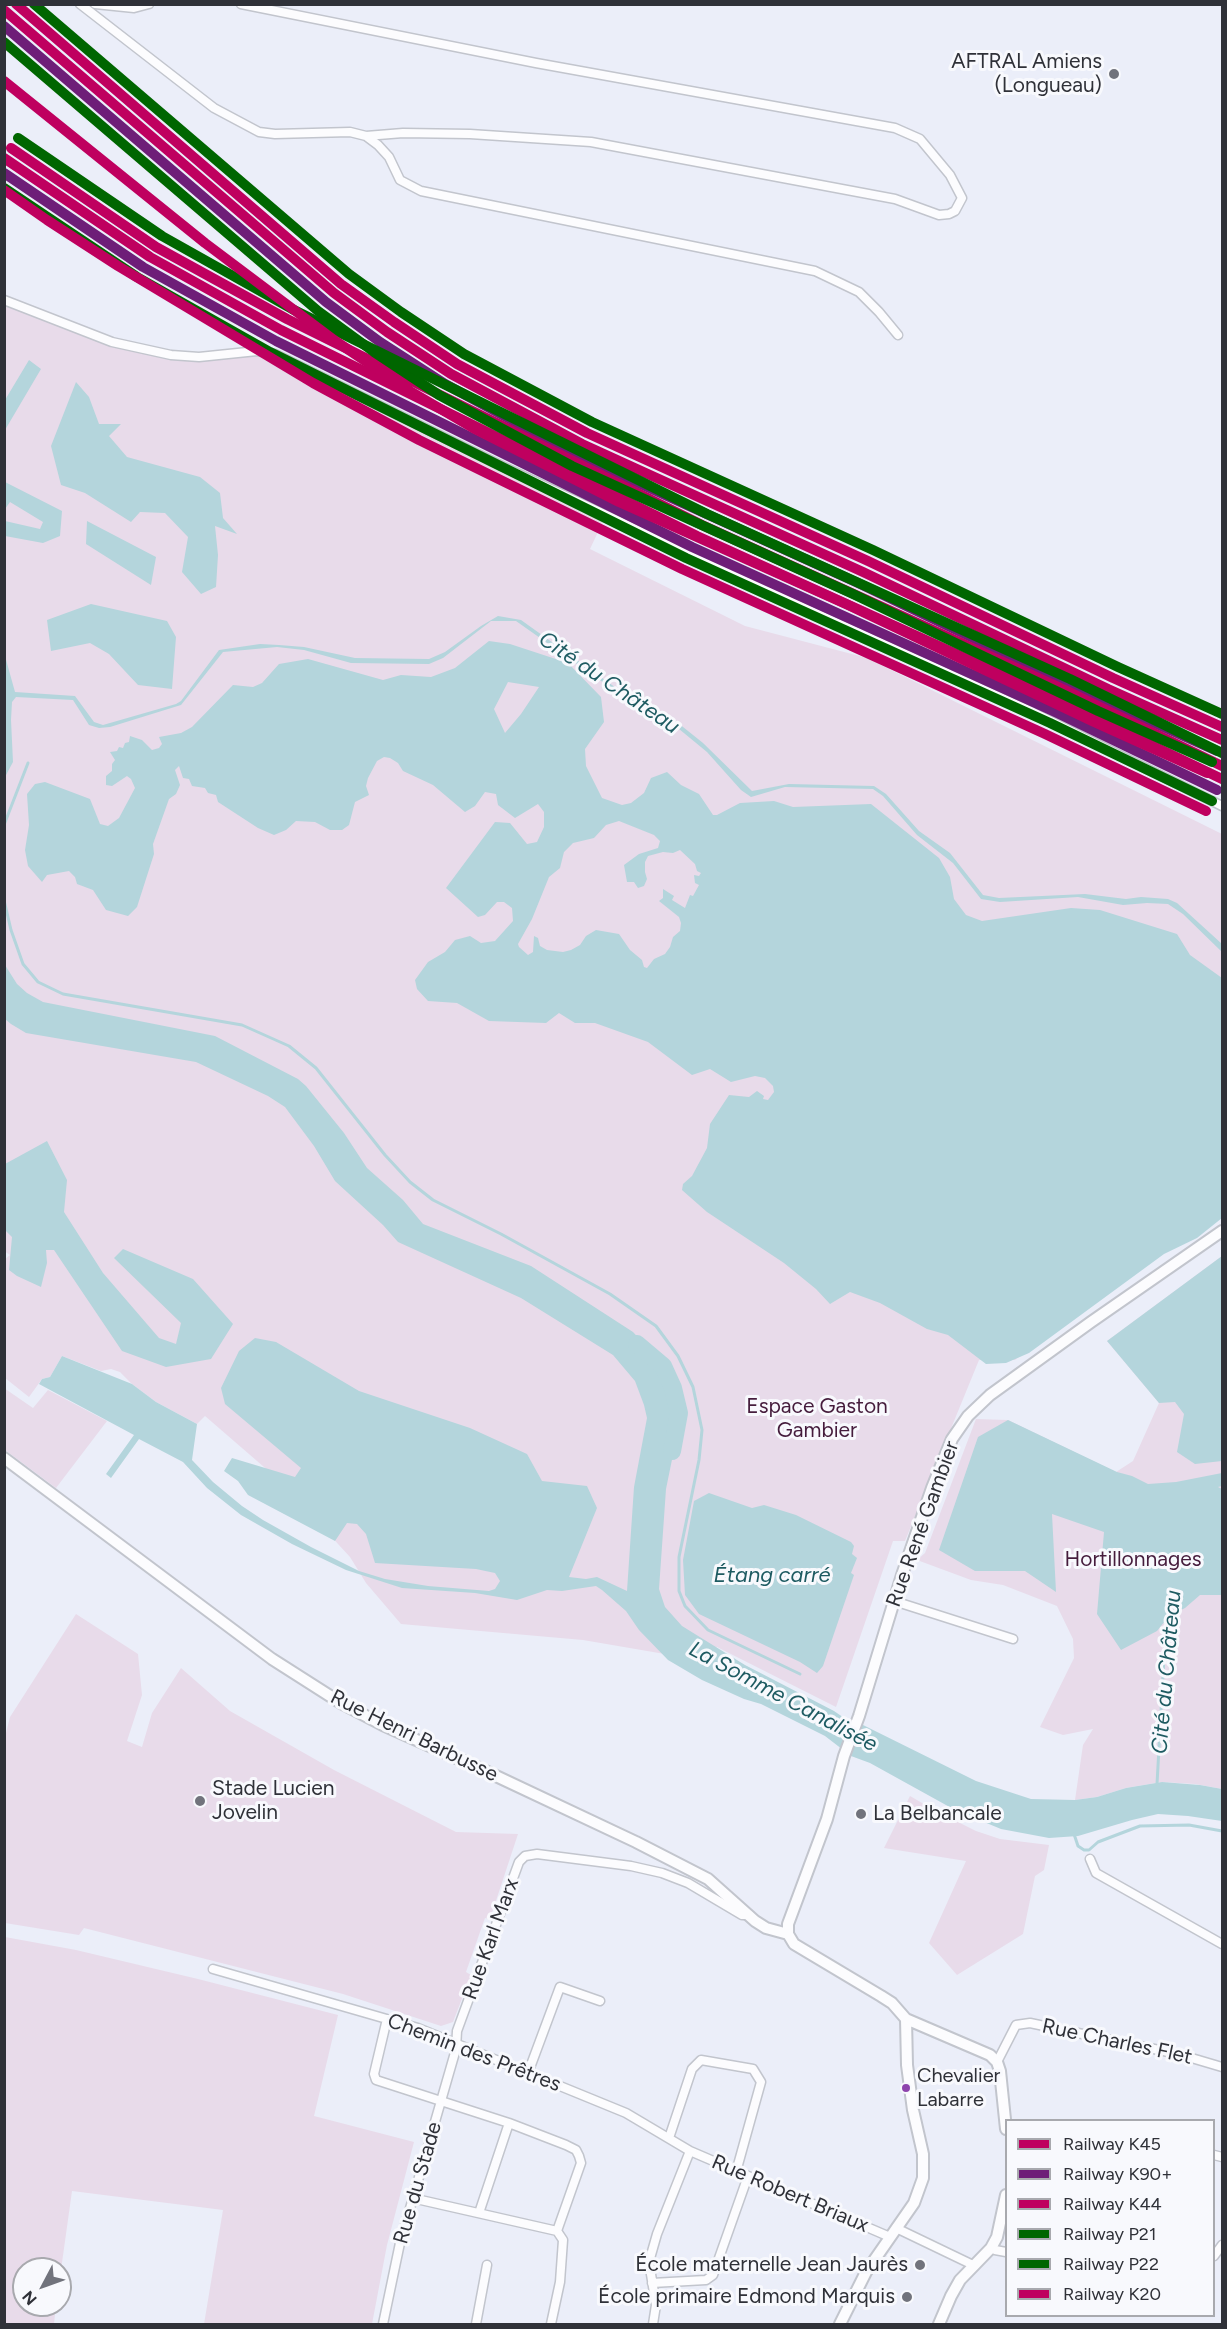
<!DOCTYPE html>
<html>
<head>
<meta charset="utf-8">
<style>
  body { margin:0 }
  #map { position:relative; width:1227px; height:2329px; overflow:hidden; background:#ebeef9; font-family:Figtree,sans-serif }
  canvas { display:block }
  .frame { position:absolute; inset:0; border:6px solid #2f3138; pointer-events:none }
  .legend { position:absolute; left:1005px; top:2119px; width:210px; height:198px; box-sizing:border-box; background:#f8f9fd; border:2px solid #a8a9ae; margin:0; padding:8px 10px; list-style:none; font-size:18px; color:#2f3138 }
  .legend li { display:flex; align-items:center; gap:12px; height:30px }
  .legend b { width:30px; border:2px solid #a8a9ae }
  .north { position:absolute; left:12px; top:2257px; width:60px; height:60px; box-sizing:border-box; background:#f8f9fd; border:2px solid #a8a9ae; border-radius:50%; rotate:229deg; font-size:16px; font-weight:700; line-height:24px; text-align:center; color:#2f3138 }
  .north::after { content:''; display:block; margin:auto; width:21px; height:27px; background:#71737c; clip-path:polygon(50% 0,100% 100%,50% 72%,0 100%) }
</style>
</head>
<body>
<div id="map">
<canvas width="1227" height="2329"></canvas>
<div class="frame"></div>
<ul class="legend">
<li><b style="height:8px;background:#bf005f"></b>Railway K45</li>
<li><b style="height:8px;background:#6e1e78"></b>Railway K90+</li>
<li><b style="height:8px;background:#bf005f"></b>Railway K44</li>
<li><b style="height:8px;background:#060"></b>Railway P21</li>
<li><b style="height:8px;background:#060"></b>Railway P22</li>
<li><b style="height:8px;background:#bf005f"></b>Railway K20</li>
</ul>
<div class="north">N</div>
</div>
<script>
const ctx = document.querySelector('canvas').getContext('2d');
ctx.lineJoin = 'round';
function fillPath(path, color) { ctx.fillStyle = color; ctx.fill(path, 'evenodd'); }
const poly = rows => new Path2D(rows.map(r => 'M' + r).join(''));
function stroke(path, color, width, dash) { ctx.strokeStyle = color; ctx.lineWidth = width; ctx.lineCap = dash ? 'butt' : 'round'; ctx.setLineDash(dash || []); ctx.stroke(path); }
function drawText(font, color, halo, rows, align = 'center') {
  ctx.font = font + ' Figtree,sans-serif'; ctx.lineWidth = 6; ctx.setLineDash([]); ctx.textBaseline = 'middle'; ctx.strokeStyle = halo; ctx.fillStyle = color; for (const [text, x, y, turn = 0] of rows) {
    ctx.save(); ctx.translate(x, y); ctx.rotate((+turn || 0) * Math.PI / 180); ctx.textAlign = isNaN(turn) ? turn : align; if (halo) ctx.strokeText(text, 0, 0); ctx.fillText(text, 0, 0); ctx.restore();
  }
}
fillPath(poly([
  [5,300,112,342,171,355,275,354,606,515,590,549,745,626,867,658,1222,834,1222,1205,1015,1360,979,1360,905,1541,893,1541,836,1707,717,1647,688,1658,583,1640,401,1624,366,1583,350,1557,279,1480,205,1416,197,1424,156,1402,132,1384,120,1372,111,1369,101,1371,62,1356,50,1377,42,1379,29,1397,5,1378,4,1260,10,1255,4,1251],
  [1222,1256,1222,1789,1195,1784,1162,1782,1126,1788,1097,1797,1075,1800,1083,1745,1093,1729,1063,1735,1040,1727,1074,1658,1073,1639,1057,1606,1003,1585,971,1580,917,1560,925,1553,976,1419,1008,1420,1116,1472,1133,1461,1159,1403,1107,1341],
  [4,1388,33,1408,48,1390,107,1421,56,1488,5,1450],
  [76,1614,138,1654,142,1695,127,1741,142,1747,152,1713,181,1668,230,1711,334,1770,456,1832,518,1834,490,1919,485,1918,480,1932,466,1972,471,1975,453,2022,441,2026,343,1994,84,1928,79,1935,5,1923,5,1737,10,1717],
  [910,1796,936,1811,976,1831,1000,1839,1049,1845,1044,1870,1035,1876,1023,1934,957,1975,929,1943,966,1861,884,1848],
  [5,1937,76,1950,198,1979,338,2015,314,2116,414,2142,387,2245,372,2324,204,2324,223,2210,72,2191,60,2277,60,2269,24,2269,24,2305,56,2305,54,2324,5,2324]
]), '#e8dbea');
fillPath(poly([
  [29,360,41,369,5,430,5,400],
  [76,382,89,397,99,424,121,424,109,436,127,457,200,477,220,493,223,518,237,534,215,526,218,555,216,587,201,594,182,572,188,537,165,513,140,512,131,522,85,493,61,485,51,446],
  [5,482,62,511,60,536,43,543,5,536,5,521,40,529,43,522,10,502,5,509],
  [87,521,156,557,151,585,86,544],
  [91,604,167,621,176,637,172,689,138,685,109,654,90,643,51,651,47,620],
  [498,616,521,620,619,690,678,723,703,743,752,791,789,784,874,786,886,794,919,831,950,853,983,895,999,898,1085,894,1126,899,1141,897,1168,899,1177,903,1222,944,1222,952,1183,914,1168,904,1147,903,1123,905,1078,897,1000,902,981,899,953,863,917,835,883,796,873,789,785,787,751,797,741,790,707,752,673,724,621,695,516,621,491,621,443,658,429,664,351,663,304,650,277,647,223,652,181,705,110,727,99,728,89,725,73,700,16,697,12,702,11,720,13,762,5,777,5,656,15,692,75,696,94,722,103,725,176,704,181,701,219,650,260,644,279,645,304,647,355,658,429,659,445,652,481,626],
  [489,641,510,644,568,663,601,697,604,722,585,749,586,766,602,798,622,805,631,803,644,793,651,778,667,772,681,785,699,794,713,815,717,815,740,803,774,801,793,807,871,804,939,858,950,877,954,899,966,915,982,921,1071,908,1100,910,1177,934,1190,955,1222,978,1222,1218,1197,1238,1164,1254,1029,1353,1006,1363,986,1364,948,1335,927,1329,880,1303,850,1292,830,1304,816,1289,784,1263,707,1212,682,1190,683,1184,692,1176,707,1148,710,1124,729,1095,749,1097,757,1091,764,1096,763,1099,768,1100,774,1092,773,1086,765,1078,755,1076,731,1082,710,1069,692,1075,648,1042,595,1023,575,1023,559,1013,546,1023,489,1021,457,1003,428,1001,417,989,415,980,428,962,445,952,455,940,470,936,481,943,495,941,513,921,512,908,504,902,497,902,485,915,478,917,446,888,495,822,510,823,527,844,537,842,544,827,544,812,538,804,515,818,498,805,496,794,485,792,475,806,465,812,433,785,403,771,398,763,390,758,384,757,377,761,368,778,366,786,369,795,355,802,349,825,342,830,330,830,315,822,296,821,286,830,274,835,258,828,218,802,216,795,208,793,205,788,192,786,189,779,183,778,179,766,175,770,180,785,176,794,169,799,153,844,154,854,137,907,128,916,106,910,93,890,77,884,75,877,69,871,47,875,42,882,28,866,25,850,29,825,27,794,35,784,45,782,90,799,100,824,108,826,119,818,135,788,131,779,127,776,112,786,106,785,106,776,112,771,112,764,115,760,110,752,117,751,119,747,123,748,125,743,129,742,130,736,142,740,152,750,159,748,162,744,159,737,181,733,192,727,233,685,253,687,262,683,279,664,308,659,383,680,401,675,431,677,455,668],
  [508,682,539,687,521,714,505,733,494,709],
  [619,821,654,835,660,841,658,848,639,854,624,865,627,882,634,882,638,888,644,886,647,879,645,872,645,862,648,856,663,852,673,853,680,850,695,864,697,871,701,873,699,876,694,875,695,883,699,885,693,896,690,895,685,908,672,900,674,896,663,889,663,898,659,901,679,917,681,923,680,931,673,937,670,947,665,954,654,959,647,968,644,967,642,960,630,950,619,934,596,930,586,936,580,945,571,950,563,952,547,950,540,946,538,938,534,936,533,952,528,955,519,947,518,944,532,919,549,877,560,868,564,852,573,843,594,838,606,825],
  [4,958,5,965,17,984,27,993,43,1002,215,1036,298,1079,306,1086,344,1133,367,1168,403,1200,423,1224,531,1266,633,1332,647,1347,658,1363,668,1382,675,1402,677,1415,676,1440,666,1489,659,1589,665,1607,682,1626,745,1665,834,1711,850,1722,861,1724,976,1781,1031,1799,1075,1800,1097,1797,1126,1788,1162,1782,1200,1785,1222,1789,1222,1821,1188,1816,1158,1814,1132,1820,1078,1836,1049,1838,1001,1829,955,1810,870,1763,851,1756,825,1736,761,1704,744,1699,702,1680,668,1660,639,1630,626,1611,602,1590,596,1586,562,1591,547,1590,517,1600,475,1593,402,1588,346,1570,292,1544,241,1515,207,1488,183,1462,139,1439,111,1478,106,1474,134,1435,39,1384,42,1379,50,1377,62,1356,132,1384,156,1402,197,1424,192,1460,213,1482,242,1506,263,1520,311,1547,359,1571,385,1579,428,1586,489,1591,495,1589,500,1581,495,1573,476,1569,375,1563,366,1534,357,1524,347,1523,335,1541,248,1495,238,1481,224,1471,232,1458,295,1477,301,1468,225,1404,221,1388,239,1351,255,1338,276,1342,359,1391,470,1428,527,1454,542,1481,587,1486,597,1508,569,1577,586,1579,597,1577,627,1591,634,1487,647,1418,644,1405,635,1381,613,1355,521,1298,398,1242,383,1225,335,1181,314,1146,285,1107,268,1096,196,1062,26,1033,11,1024,5,1019],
  [47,1141,67,1180,64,1212,103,1273,159,1338,176,1344,181,1323,114,1258,123,1249,193,1279,233,1324,211,1359,166,1367,122,1351,54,1250,46,1250,47,1263,41,1287,17,1276,9,1270,12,1237,5,1230,5,1164],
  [1222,1256,1222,1461,1195,1464,1177,1452,1184,1414,1175,1402,1159,1403,1107,1341],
  [1008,1420,1117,1472,1132,1476,1148,1484,1176,1482,1222,1473,1222,1486,1218,1487,1222,1489,1222,1595,1200,1595,1185,1608,1169,1616,1157,1631,1121,1650,1097,1614,1104,1532,1052,1514,1056,1592,1025,1571,975,1571,939,1550,978,1437],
  [709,1493,752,1508,764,1505,796,1515,851,1542,854,1546,852,1554,857,1558,851,1573,854,1575,823,1666,817,1673,800,1662,699,1614,685,1595,683,1560,694,1501]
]), '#b4d5dc');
stroke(poly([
  [4,825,28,763],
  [4,900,11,930,23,964,38,982,63,994,242,1025,289,1046,316,1068,385,1155,410,1182,433,1200,501,1234,610,1294,656,1326,678,1356,693,1387,702,1430,699,1460,679,1557,679,1591,685,1606,708,1630,800,1674],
  [1157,1784,1165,1639,1170,1615],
  [1074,1834,1078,1846,1084,1850,1089,1850,1098,1842,1140,1826,1189,1825,1222,1831]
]), '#b4d5dc', 3);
stroke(poly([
  [637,1344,663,1366,673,1388,679,1413,672,1451]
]), '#b4d5dc', 18);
const minor = poly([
  [80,4,214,108,259,132,275,134,350,132,366,136,378,145,389,157,400,180,421,191,815,271,859,292,879,312,898,335],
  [95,4,134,8,149,4],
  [241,4,536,63,895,128,920,139,950,175,962,198,955,211,949,214,939,215,895,199,591,142,470,134,403,133,366,136],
  [4,300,112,342,171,355,199,357,257,351,275,354,504,467,812,611,1033,712,1222,806],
  [894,1601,1013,1639],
  [1090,1859,1096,1873,1222,1944],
  [213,1969,418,2028,626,2113,690,2151,890,2237],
  [387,2019,374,2074,376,2080,509,2123,566,2145,576,2150,579,2156,581,2163,557,2231,563,2240,560,2282,551,2324],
  [997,2062,1016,2025,1030,2023,1178,2054,1222,2067],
  [528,2073,560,1987,600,2001],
  [669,2138,692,2069,701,2060,753,2069,761,2082,736,2172],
  [1214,2155,1222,2157],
  [412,2198,557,2231],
  [479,2213,509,2123],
  [896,2228,973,2265],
  [991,2248,995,2250,1006,2252],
  [1214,2256,1222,2245],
  [652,2283,706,2280,713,2275,748,2176],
  [383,2324,400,2243,456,2049,457,2031,519,1862,525,1856,537,1854,631,1866,662,1873,688,1883,742,1915,749,1915],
  [476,2324,487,2265],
  [653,2324,656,2305,649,2262,657,2234,690,2151]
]);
const tertiary = poly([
  [4,1458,272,1659,341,1703,383,1725,479,1768,636,1842,708,1879,755,1921,766,1928,788,1934],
  [1006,2129,1000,2071,997,2062,990,2055,906,2019,892,2003,881,1996,794,1944,788,1934,788,1924,827,1819,844,1756,859,1716,902,1575,932,1488,952,1439,968,1416,990,1395,1091,1322,1222,1231],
  [840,2324,866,2272,914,2203,923,2178,923,2154,913,2110,907,2065,906,2019],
  [939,2324,951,2296,960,2280,991,2248,997,2237,1006,2195]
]);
stroke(minor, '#c2c5cd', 11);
stroke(tertiary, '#c2c5cd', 14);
stroke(minor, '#fcfcfe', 8);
stroke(tertiary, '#fcfcfe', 10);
stroke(poly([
  [4,10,334,293,387,332,451,374,582,444,863,572,1108,689,1222,740],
  [4,158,150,257,281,330,697,536,1060,701,1222,779]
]), '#bf005f', 10);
stroke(poly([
  [4,26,326,302,380,342,445,384,577,455,858,583,1103,700,1217,751],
  [4,173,143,267,276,341,692,547,1055,712,1217,790]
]), '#6e1e78', 10);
stroke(poly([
  [16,4,341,284,394,322,457,364,587,433,868,561,1113,678,1222,727],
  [11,148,156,247,287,319,702,525,1065,690,1222,766]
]), '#bf005f', 10);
stroke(poly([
  [4,42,318,311,374,352,439,395,572,466,853,594,1098,711,1212,762],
  [4,188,137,277,270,352,686,558,1050,723,1212,801]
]), '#060', 10);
stroke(poly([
  [34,4,349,274,401,312,464,354,592,422,873,550,1118,667,1222,714],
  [18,138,162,236,292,309,707,514,1070,679,1222,753]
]), '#060', 10);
stroke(poly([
  [4,81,205,243,334,340,410,391,473,428,619,502,848,605,1092,721,1207,773],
  [4,190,47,220,118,266,313,383,419,440,682,569,1045,734,1206,811]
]), '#bf005f', 10);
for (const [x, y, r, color] of [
  [1114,74,6,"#71737c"],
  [200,1801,6,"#71737c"],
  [861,1814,6,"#71737c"],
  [906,2088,5,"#8e44ad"],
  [920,2265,6,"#71737c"],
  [907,2297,6,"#71737c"]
]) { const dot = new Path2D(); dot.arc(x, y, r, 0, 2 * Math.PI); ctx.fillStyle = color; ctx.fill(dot); stroke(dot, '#f8f9fd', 2); }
drawText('20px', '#2f3138', '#f8f9fd', [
  ["Chevalier",917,2076],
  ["Labarre",917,2100]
], 'left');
drawText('21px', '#2f3138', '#f8f9fd', [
  ["AFTRAL Amiens",1102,62],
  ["(Longueau)",1102,86],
  ["Stade Lucien",212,1789,"left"],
  ["Jovelin",212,1813,"left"],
  ["La Belbancale",873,1814,"left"],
  ["École maternelle Jean Jaurès",908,2265],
  ["École primaire Edmond Marquis",895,2297]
], 'right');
drawText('21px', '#451c3c', '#f8f9fd', [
  ["Espace Gaston",817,1407],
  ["Gambier",817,1431],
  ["Hortillonnages",1133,1560]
]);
drawText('21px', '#2f3138', '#f8f9fd', [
  ["Rue René Gambier",923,1524,-70],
  ["Rue Henri Barbusse",414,1736,26],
  ["Rue Karl Marx",491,1939,-70],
  ["Rue Charles Flet",1117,2042,12],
  ["Chemin des Prêtres",474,2053,21],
  ["Rue du Stade",418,2183,-74],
  ["Rue Robert Briaux",790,2194,23]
]);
drawText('italic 22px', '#1e5b62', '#f8f9fd', [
  ["Cité du Château",609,683,34],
  ["Étang carré",772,1576],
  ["Cité du Château",1167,1672,-85],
  ["La Somme Canalisée",783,1697,28]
]);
</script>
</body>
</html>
